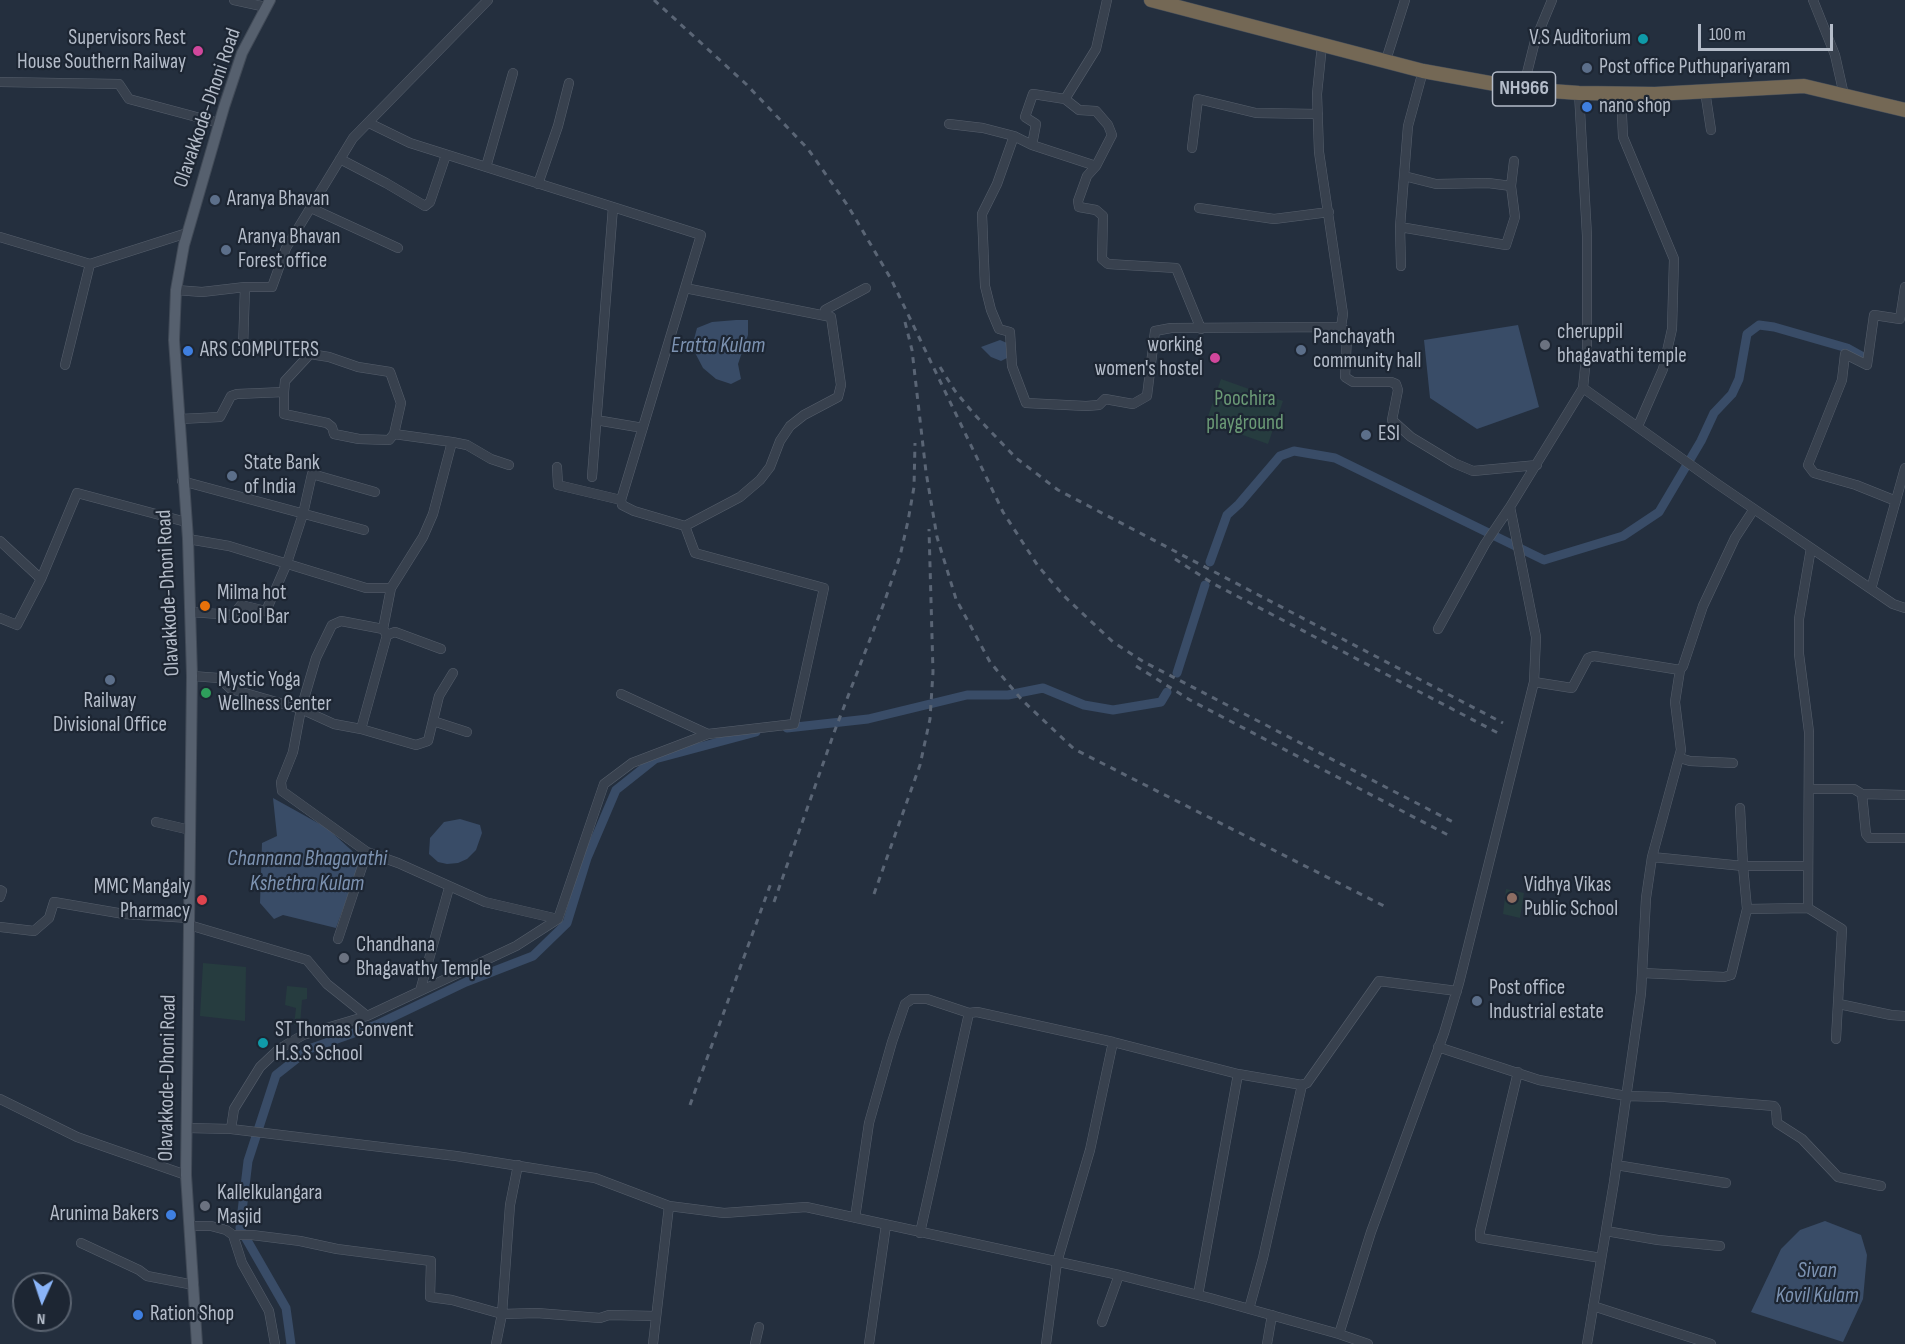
<!DOCTYPE html>
<html>
<head>
<meta charset="utf-8">
<style>
  body { margin:0 }
  #map { position:relative; width:1905px; height:1344px; overflow:hidden; background:#242f3e; font-family:"Sofia Sans Condensed",sans-serif }
  canvas { display:block }
  .north { position:absolute; left:12px; top:1272px; width:60px; height:60px; box-sizing:border-box; background:#1d2633; border:2px solid #59626f; border-radius:50%; rotate:183deg; font-size:16px; font-weight:700; line-height:24px; text-align:center; color:#b4bcc9 }
  .north::after { content:''; display:block; margin:auto; width:21px; height:27px; background:#8ab4f8; clip-path:polygon(50% 0,100% 100%,50% 72%,0 100%) }
  .scale { position:absolute; left:1698px; top:24px; width:135px; height:27px; box-sizing:border-box; border:3px solid #b4bcc9; border-top:0; padding-left:8px; font-size:18px; line-height:21px; white-space:nowrap; color:#b4bcc9; -webkit-text-stroke:4px #1d2633; paint-order:stroke }
</style>
</head>
<body>
<div id="map">
<canvas width="1905" height="1344"></canvas>
<div class="north">N</div>
<div class="scale">100 m</div>
</div>
<script>
const ctx = document.querySelector('canvas').getContext('2d');
ctx.lineJoin = 'round';
function fillPath(path, color) { ctx.fillStyle = color; ctx.fill(path, 'evenodd'); }
const poly = rows => new Path2D(rows.map(r => 'M' + r).join(''));
function stroke(path, color, width, dash) { ctx.strokeStyle = color; ctx.lineWidth = width; ctx.lineCap = dash ? 'butt' : 'round'; ctx.setLineDash(dash || []); ctx.stroke(path); }
function drawText(font, color, halo, rows, align = 'center') {
  ctx.font = font + ' "Sofia Sans Condensed",sans-serif'; ctx.lineWidth = 4.5; ctx.setLineDash([]); ctx.textBaseline = 'middle'; ctx.strokeStyle = halo; ctx.fillStyle = color; for (const [text, x, y, turn = 0] of rows) {
    ctx.save(); ctx.translate(x, y); ctx.rotate((+turn || 0) * Math.PI / 180); ctx.textAlign = isNaN(turn) ? turn : align; if (halo) ctx.strokeText(text, 0, 0); ctx.fillText(text, 0, 0); ctx.restore();
  }
}
fillPath(poly([
  [1221,379,1283,401,1268,444,1206,422],
  [1506,889,1524,893,1520,918,1503,914],
  [203,963,246,967,245,1021,200,1016],
  [287,986,307,988,307,999,302,1000,300,1025,294,1025,296,1008,285,1005]
]), '#263c3f');
fillPath(poly([
  [736,320,748,320,748,335,738,364,741,379,731,384,716,379,703,368,692,347,697,328,712,322],
  [1518,325,1539,407,1477,429,1430,398,1424,340],
  [1000,340,1007,343,1009,357,1001,361,991,357,981,347],
  [273,798,327,828,361,859,336,928,283,915,274,919,260,903,262,843,277,836],
  [460,819,480,825,482,833,476,850,467,859,458,863,447,864,438,862,429,854,430,838,444,822],
  [1825,1221,1861,1235,1867,1255,1863,1299,1843,1342,1751,1312,1781,1249,1800,1230]
]), '#394c67');
stroke(poly([
  [1210,562,1227,515,1239,504,1280,456,1294,451,1335,458,1544,560,1623,536,1659,512,1701,441,1714,413,1732,394,1739,379,1747,334,1759,325,1774,327,1847,348,1865,358],
  [1177,673,1205,585],
  [787,728,868,719,967,695,1008,695,1043,688,1084,705,1113,710,1161,702,1167,692],
  [291,1344,286,1308,240,1228,248,1161,276,1075,309,1049,376,1025,466,982,533,956,567,923,587,858,616,790,655,759,756,732]
]), '#394c67', 9);
const minor = poly([
  [234,0,266,7],
  [1107,0,1096,49,1065,99,1033,94,1025,117,1036,124,1032,145,1014,136,997,184,982,214,985,286,991,310,999,329,1010,332,1012,366,1026,403,1086,406,1099,405,1105,399,1133,404,1147,396,1155,331,1171,328,1341,327],
  [1813,0,1835,55,1844,95],
  [1322,45,1317,94,1319,152,1343,314,1341,327,1346,331,1347,336,1345,377,1353,382,1391,382,1396,384,1398,390,1392,420,1411,437,1454,463,1473,471,1537,465],
  [1386,60,1405,0],
  [0,82,119,84,129,99,219,123],
  [1523,89,1535,41,1552,0],
  [1705,91,1711,130],
  [1621,94,1623,137,1674,259,1672,329,1663,369,1638,426],
  [1065,99,1079,110,1096,111,1108,125,1112,135,1096,166,1087,176,1078,201,1079,207,1096,210,1103,216,1102,259,1108,264,1176,268,1201,329],
  [369,123,410,143,613,207,592,477],
  [949,124,983,128,1014,136],
  [1032,145,1096,166],
  [1192,148,1198,99,1256,113,1318,114],
  [340,159,386,183,425,206,430,202,446,155],
  [486,167,513,73],
  [1404,176,1400,227,1506,245,1515,217,1511,186,1488,183,1436,184,1404,176,1408,126,1423,71],
  [538,184,558,126,569,83],
  [1511,186,1514,161],
  [613,207,701,235,621,500,622,505,634,511,685,526,740,497,760,480,770,467,780,441,790,426,804,415,838,397,841,385,831,317,685,288],
  [311,208,398,248],
  [1199,208,1274,219,1329,212],
  [1400,227,1401,266],
  [0,237,90,264,187,233],
  [176,290,202,292,245,287,272,287,286,248,353,138,488,0],
  [828,315,825,310,866,288],
  [243,349,245,287],
  [65,365,90,264],
  [1583,388,1716,483,1893,604,1905,608],
  [180,419,220,417,231,396,237,394,284,392,285,381,310,354,329,357,358,367,390,372,401,403,394,434,389,440,359,439,334,434,332,427,327,423,284,414,284,392],
  [596,420,643,428],
  [394,434,452,442,467,445,491,459,509,465],
  [557,467,558,485,621,500],
  [182,481,364,530],
  [1896,501,1856,485,1814,473,1808,465,1842,380,1845,354,1867,365,1874,315,1900,319,1905,287],
  [188,539,229,546,366,588,391,588],
  [0,541,41,579,77,493,186,522],
  [1871,589,1905,468],
  [190,612,233,615,241,605,266,611,287,563,303,514,312,474,375,492],
  [0,618,17,625,41,579],
  [383,629,391,588,423,537,433,514,452,442],
  [1438,629,1485,544,1510,507],
  [387,635,395,632,441,649],
  [192,676,219,678,231,689,301,709,334,724,361,729,387,635,383,629,341,621,332,625,316,658,301,709,293,752,281,782,282,791,367,852,398,863,485,902,558,919],
  [1534,682,1572,688,1588,658,1594,656,1680,670],
  [621,694,708,734],
  [433,721,467,732],
  [361,729,416,745,428,741,439,696,453,673],
  [1680,758,1690,761,1733,763],
  [1809,789,1854,789,1862,794,1866,834,1869,838,1905,838],
  [1862,794,1905,795],
  [1740,808,1743,866,1808,866],
  [156,822,190,830],
  [1652,857,1681,750,1675,702,1680,670,1683,666,1703,606,1735,538,1754,509],
  [0,890,2,891,0,897],
  [1808,908,1842,929,1836,1039],
  [189,925,307,960,327,984,367,1016],
  [0,927,34,931,49,918,54,902,124,914,189,918],
  [338,939,367,852],
  [1643,973,1724,977,1731,975,1747,909],
  [420,991,449,888],
  [1839,1004,1891,1015,1905,1016],
  [1438,1047,1539,1080,1626,1096,1665,1097,1774,1106,1776,1109,1777,1123,1802,1139,1838,1177,1881,1186],
  [1518,1072,1480,1231,1480,1238,1601,1258],
  [0,1099,77,1137,186,1175],
  [187,1128,231,1129,456,1156,595,1178,669,1206,724,1213,806,1207,1119,1275,1210,1298,1339,1334],
  [231,1129,234,1109,260,1067,279,1049,303,1035,367,1016,516,946,558,919,604,784,632,763,708,734,794,724,824,588,695,553,685,526],
  [1616,1165,1726,1183],
  [855,1218,869,1123,892,1042,905,1004,912,999,927,999,969,1013,977,1012,1113,1042,1238,1074,1302,1085,1307,1083,1379,981,1457,991],
  [189,1226,211,1226,226,1230,233,1235,242,1263,269,1311,275,1344],
  [1606,1231,1658,1240,1720,1246],
  [920,1233,969,1013],
  [233,1235,252,1235,300,1241,337,1249,431,1261,430,1297,452,1300,502,1314,537,1313,600,1318,609,1315,656,1316],
  [81,1243,139,1270,147,1276,194,1285],
  [1198,1295,1238,1074],
  [1593,1306,1711,1344],
  [1249,1309,1263,1258,1302,1085],
  [1102,1322,1119,1275],
  [496,1344,502,1314,510,1205,518,1165],
  [653,1344,669,1206],
  [755,1344,759,1327],
  [869,1344,886,1225],
  [1046,1344,1057,1262,1090,1150,1113,1042],
  [1267,1344,1272,1315],
  [1368,1344,1339,1334,1371,1232,1444,1033,1459,983,1534,682,1536,637,1510,507,1583,388,1587,348,1587,236,1579,93],
  [1587,1344,1614,1182,1641,993,1646,898,1652,857,1743,866,1747,909,1808,908,1809,732,1799,654,1799,619,1811,548]
]);
const major = poly([
  [197,1344,186,1175,192,676,188,539,174,340,176,290,184,245,224,107,242,53,270,0]
]);
const highway = poly([
  [1151,0,1423,71,1523,89,1579,93,1655,94,1804,86,1905,110]
]);
stroke(minor, '#565f6c', 10);
stroke(major, '#414a57', 12);
stroke(highway, '#434c59', 15);
stroke(minor, '#38414e', 9);
stroke(major, '#56606e', 10);
stroke(highway, '#746855', 14);
stroke(poly([
  [654,0,746,84,808,149,848,206,891,279,1003,512,1038,566,1064,596,1113,642,1144,662,1455,823],
  [905,322,912,350,926,472,937,537,956,599,990,662,1022,700,1074,749,1386,907],
  [940,367,955,391,974,414,1016,458,1058,490,1503,723],
  [1175,559,1212,583,1498,733],
  [1136,666,1190,700,1448,835],
  [874,894,920,765,930,719,933,672,929,529],
  [774,902,835,730,884,603,900,556,908,521,914,487,915,443],
  [690,1105,771,883]
]), '#5a6575', 3, [6, 6]);
for (const [x, y, r, color] of [
  [1643,39,6,"#0f9aa8"],
  [198,51,6,"#d1479c"],
  [1587,68,6,"#5c6f8a"],
  [1587,107,6,"#3f7fe0"],
  [215,200,6,"#5c6f8a"],
  [226,250,6,"#5c6f8a"],
  [1545,345,6,"#6b7280"],
  [1301,350,6,"#5c6f8a"],
  [188,351,6,"#3f7fe0"],
  [1215,358,6,"#d1479c"],
  [1366,435,6,"#5c6f8a"],
  [232,476,6,"#5c6f8a"],
  [205,606,6,"#e8710a"],
  [110,680,6,"#5c6f8a"],
  [206,693,6,"#2e9e5b"],
  [1512,898,6,"#8d6e63"],
  [202,900,6,"#e0444e"],
  [344,958,6,"#6b7280"],
  [1477,1001,6,"#5c6f8a"],
  [263,1043,6,"#0f9aa8"],
  [205,1206,6,"#6b7280"],
  [171,1215,6,"#3f7fe0"],
  [138,1315,6,"#3f7fe0"]
]) { const dot = new Path2D(); dot.arc(x, y, r, 0, 2 * Math.PI); ctx.fillStyle = color; ctx.fill(dot); stroke(dot, '#1d2633', 2); }
for (const [x, y, w] of [
  [1524,89,63]
]) { const box = new Path2D(); box.roundRect(x - w / 2, y - 17, w, 34, 4.5); ctx.fillStyle = '#1d2633'; ctx.fill(box); stroke(box, '#b4bcc9', 1.5); }
drawText('bold 20px', '#b4bcc9', null, [
  ["NH966",1524,89]
]);
drawText('21px', '#b4bcc9', '#1d2633', [
  ["Supervisors Rest",186,39,"right"],
  ["House Southern Railway",186,63,"right"],
  ["V.S Auditorium",1631,39,"right"],
  ["Post office Puthupariyaram",1599,68],
  ["nano shop",1599,107],
  ["Aranya Bhavan",227,200],
  ["Aranya Bhavan",238,238],
  ["Forest office",238,262],
  ["cheruppil",1557,333],
  ["bhagavathi temple",1557,357],
  ["Panchayath",1313,338],
  ["community hall",1313,362],
  ["working",1203,346,"right"],
  ["women's hostel",1203,370,"right"],
  ["ARS COMPUTERS",200,351],
  ["ESI",1378,435],
  ["State Bank",244,464],
  ["of India",244,488],
  ["Milma hot",217,594],
  ["N Cool Bar",217,618],
  ["Mystic Yoga",218,681],
  ["Wellness Center",218,705],
  ["Railway",110,702,"center"],
  ["Divisional Office",110,726,"center"],
  ["Vidhya Vikas",1524,886],
  ["Public School",1524,910],
  ["MMC Mangaly",190,888,"right"],
  ["Pharmacy",190,912,"right"],
  ["Chandhana",356,946],
  ["Bhagavathy Temple",356,970],
  ["Post office",1489,989],
  ["Industrial estate",1489,1013],
  ["ST Thomas Convent",275,1031],
  ["H.S.S School",275,1055],
  ["Kallelkulangara",217,1194],
  ["Masjid",217,1218],
  ["Arunima Bakers",159,1215,"right"],
  ["Ration Shop",150,1315]
], 'left');
drawText('21px', '#b4bcc9', '#1d2633', [
  ["Olavakkode-Dhoni Road",208,108,-71],
  ["Olavakkode-Dhoni Road",169,593,-93],
  ["Olavakkode-Dhoni Road",168,1078,-89]
]);
drawText('21px', '#6b9a76', '#1d2633', [
  ["Poochira",1245,400],
  ["playground",1245,424]
]);
drawText('italic 22px', '#7c92b1', '#1d2633', [
  ["Eratta Kulam",718,346],
  ["Channana Bhagavathi",307,859],
  ["Kshethra Kulam",307,884],
  ["Sivan",1817,1271],
  ["Kovil Kulam",1817,1296]
]);
</script>
</body>
</html>
